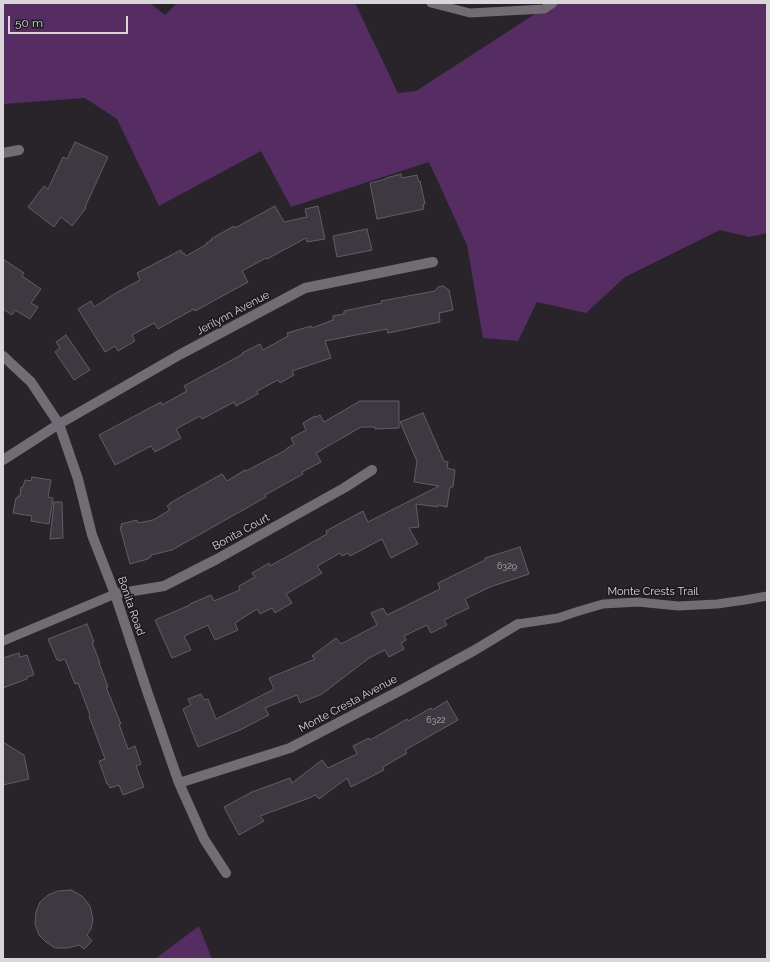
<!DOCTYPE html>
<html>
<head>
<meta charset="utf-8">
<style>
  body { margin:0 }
  #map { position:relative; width:770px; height:962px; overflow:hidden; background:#29232a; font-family:Raleway,sans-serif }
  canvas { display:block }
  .frame { position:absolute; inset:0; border:4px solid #d9d6da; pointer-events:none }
  .scale { position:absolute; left:8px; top:16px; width:120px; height:18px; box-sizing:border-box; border:2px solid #d9d6da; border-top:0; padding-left:5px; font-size:12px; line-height:14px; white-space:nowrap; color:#d9d6da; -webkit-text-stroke:3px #1f1a21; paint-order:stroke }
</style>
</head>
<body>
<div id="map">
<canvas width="770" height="962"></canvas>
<div class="frame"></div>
<div class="scale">50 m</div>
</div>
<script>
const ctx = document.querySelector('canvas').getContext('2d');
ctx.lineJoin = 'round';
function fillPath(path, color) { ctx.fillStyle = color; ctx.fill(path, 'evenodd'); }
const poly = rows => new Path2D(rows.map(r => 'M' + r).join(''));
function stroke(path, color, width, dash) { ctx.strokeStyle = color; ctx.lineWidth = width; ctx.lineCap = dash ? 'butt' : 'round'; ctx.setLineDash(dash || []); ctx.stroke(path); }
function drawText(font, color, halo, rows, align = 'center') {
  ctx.font = font + ' Raleway,sans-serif'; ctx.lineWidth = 3.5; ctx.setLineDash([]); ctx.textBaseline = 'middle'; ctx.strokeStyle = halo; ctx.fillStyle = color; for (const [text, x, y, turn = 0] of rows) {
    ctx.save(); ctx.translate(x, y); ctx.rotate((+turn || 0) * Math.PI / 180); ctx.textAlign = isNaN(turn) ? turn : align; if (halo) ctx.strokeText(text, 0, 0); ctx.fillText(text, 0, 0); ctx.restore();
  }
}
fillPath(poly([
  [3,3,150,3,165,15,177,3,355,3,398,93,416,91,552,3,767,3,767,233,749,237,720,230,625,277,586,313,537,302,518,341,483,338,467,245,429,162,291,207,261,151,159,206,117,119,85,98,3,104],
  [199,926,212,959,155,959]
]), '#562d63');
const building = poly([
  [75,142,108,157,85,207,86,208,72,226,61,217,54,227,28,207,44,186,48,189,63,157,67,159,75,142],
  [401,174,402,178,417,175,419,182,420,181,425,204,423,204,424,209,377,219,370,183,386,179,386,178,401,174],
  [275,206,284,222,307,217,305,209,318,206,325,239,307,242,306,238,267,259,266,258,242,271,248,282,195,311,194,309,158,329,154,323,132,335,135,341,118,351,115,346,105,352,78,309,91,301,94,307,116,293,140,280,137,273,181,250,183,254,184,253,186,256,207,244,206,243,212,240,211,239,234,226,235,228,275,206],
  [367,229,372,250,337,257,333,236,367,229],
  [3,259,24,273,22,276,41,289,31,303,38,307,30,319,15,310,12,315,3,309,3,259],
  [443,286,449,290,453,310,439,313,440,322,388,333,387,329,325,341,331,358,292,371,294,375,280,383,278,380,257,391,258,394,236,406,234,402,202,419,200,416,176,429,181,438,155,452,151,446,115,465,99,435,161,402,162,405,187,391,184,386,243,354,242,353,260,344,263,350,288,336,287,333,311,326,312,328,333,320,333,316,344,314,344,311,382,303,381,301,435,291,438,287,443,286],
  [66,335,90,370,74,380,55,352,60,348,56,342,66,335],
  [360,401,399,401,399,428,375,429,375,427,361,427,316,453,321,462,302,472,303,474,265,495,266,497,172,550,151,555,151,557,148,558,148,559,130,564,120,527,122,527,121,524,137,520,138,523,153,520,170,510,167,506,170,504,170,503,222,474,227,481,245,470,246,471,286,450,286,449,294,444,291,438,306,430,303,423,315,416,316,417,320,415,324,422,360,401],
  [423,413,444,461,448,462,447,468,455,470,453,487,450,487,447,507,438,505,438,507,416,504,419,527,409,528,418,544,391,558,382,539,350,556,348,553,342,556,340,553,317,566,322,573,286,594,292,603,275,613,272,608,260,614,257,609,235,623,238,630,215,640,208,625,184,636,191,650,172,658,155,620,190,605,190,604,211,595,214,601,240,590,239,586,255,577,252,573,269,563,270,566,327,534,326,531,363,511,368,522,439,486,414,482,417,461,400,422,423,413],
  [32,477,51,480,48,497,53,498,49,524,31,521,32,516,13,513,16,498,18,498,18,496,20,496,21,487,23,487,25,480,31,481,32,477],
  [54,502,62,502,63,538,50,539,54,502],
  [520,547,529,574,490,587,465,599,469,608,444,620,447,625,431,633,427,625,404,636,406,640,401,643,404,649,389,657,385,650,369,658,322,694,300,703,297,695,265,708,269,715,240,730,198,747,183,709,191,705,188,699,201,694,204,700,208,699,216,719,274,689,269,678,315,659,312,656,336,638,341,644,377,625,371,613,383,608,387,615,440,589,438,583,485,560,485,558,520,547],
  [87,624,94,642,92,642,100,663,99,663,108,687,106,687,121,724,119,724,128,749,135,746,141,764,136,766,144,787,123,795,119,785,110,788,108,784,107,784,99,761,105,759,89,716,90,715,78,683,75,684,65,659,59,661,59,660,57,660,48,639,87,624],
  [19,653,20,657,27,655,34,675,27,677,27,679,3,688,3,658,19,653],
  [447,701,458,720,405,750,407,753,383,767,384,770,351,787,347,778,319,799,315,795,312,797,260,816,264,821,239,835,224,807,252,792,290,778,292,783,322,760,328,768,357,754,353,746,369,738,370,740,407,719,408,721,431,708,432,710,447,701],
  [3,742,24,755,29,779,3,785,3,742],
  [71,890,82,896,90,906,93,919,91,929,87,935,92,941,84,949,79,945,67,948,55,948,46,942,39,935,35,924,36,912,40,902,48,895,58,891,71,890]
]);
fillPath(building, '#3e3940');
stroke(building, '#635d65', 1);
stroke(poly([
  [431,3,470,13,544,9,553,3],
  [518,624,558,618,579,611,603,604,638,602,678,606,717,604,745,600,767,596],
  [3,641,115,594]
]), '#726c74', 9);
stroke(poly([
  [3,153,19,150],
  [3,356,31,382,59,424,78,479,92,535,115,594,147,691,179,783,204,839,226,873],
  [3,460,59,424,181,354,305,288,433,262],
  [115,594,164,586,217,559,344,488,372,470],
  [179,783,290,748,403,689,475,650,518,624]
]), '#726c74', 10);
drawText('9px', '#b2afb4', null, [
  ["6329",507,566],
  ["6322",436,720]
]);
drawText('11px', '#d9d6da', '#1f1a21', [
  ["Jerilynn Avenue",233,313,-28],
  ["Bonita Court",241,532,-29],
  ["Monte Crests Trail",653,592],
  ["Bonita Road",131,606,71],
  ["Monte Cresta Avenue",348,704,-28]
]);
</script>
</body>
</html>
